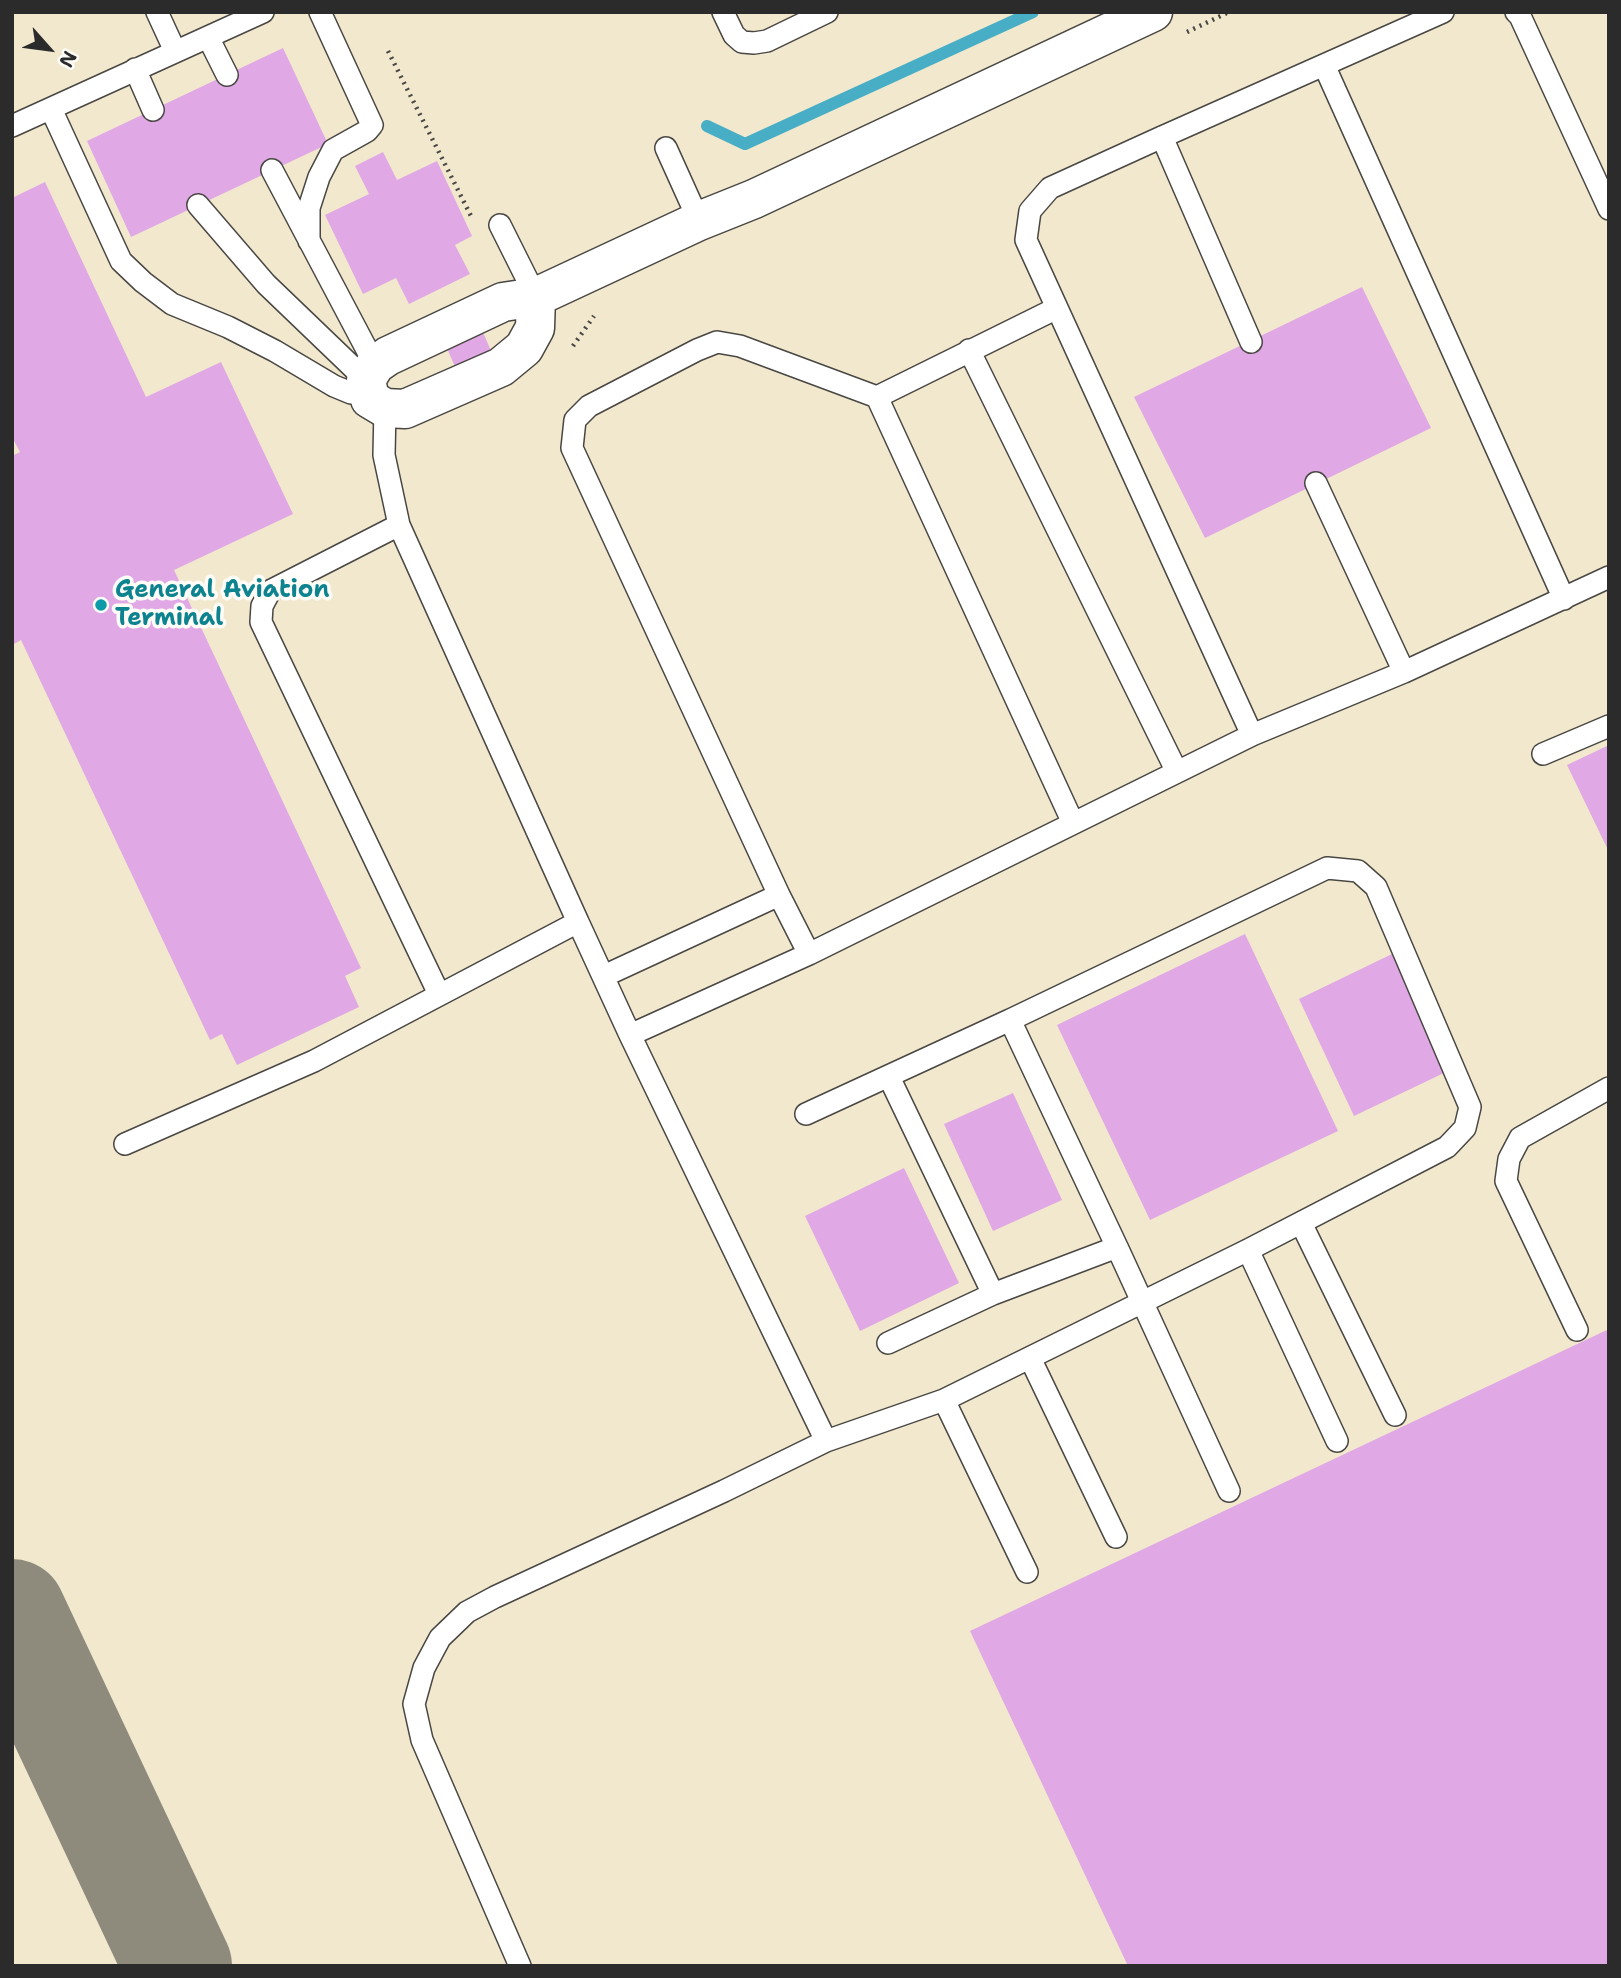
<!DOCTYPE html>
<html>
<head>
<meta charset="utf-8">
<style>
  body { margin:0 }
  #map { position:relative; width:1621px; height:1978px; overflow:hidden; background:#f1e8ce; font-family:"Shantell Sans",sans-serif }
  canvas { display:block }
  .frame { position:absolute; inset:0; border:14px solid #2b2b2b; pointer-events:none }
  .north { position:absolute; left:14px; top:14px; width:70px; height:70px; -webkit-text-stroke:5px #fdfcf7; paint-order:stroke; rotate:118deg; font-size:19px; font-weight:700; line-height:28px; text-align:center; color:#2b2b2b }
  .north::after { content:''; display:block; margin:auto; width:24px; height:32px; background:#2b2b2b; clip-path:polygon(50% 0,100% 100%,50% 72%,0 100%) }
</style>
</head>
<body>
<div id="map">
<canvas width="1621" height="1978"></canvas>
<div class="frame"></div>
<div class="north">N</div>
</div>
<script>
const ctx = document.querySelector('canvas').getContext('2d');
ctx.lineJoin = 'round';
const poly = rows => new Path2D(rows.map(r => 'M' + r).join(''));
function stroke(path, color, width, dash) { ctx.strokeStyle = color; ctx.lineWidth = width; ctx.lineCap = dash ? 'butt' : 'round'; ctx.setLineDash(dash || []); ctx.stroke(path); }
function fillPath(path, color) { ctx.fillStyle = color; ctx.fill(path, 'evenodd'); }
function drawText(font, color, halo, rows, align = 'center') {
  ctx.font = font + ' "Shantell Sans",sans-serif'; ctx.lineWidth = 7; ctx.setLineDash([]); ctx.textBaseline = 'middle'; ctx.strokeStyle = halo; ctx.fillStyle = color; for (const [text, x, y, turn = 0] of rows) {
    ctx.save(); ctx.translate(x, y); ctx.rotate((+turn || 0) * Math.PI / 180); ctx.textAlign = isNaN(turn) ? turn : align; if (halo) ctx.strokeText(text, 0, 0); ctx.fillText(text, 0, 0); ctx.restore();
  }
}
stroke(poly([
  [707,126,745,144,1033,12]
]), '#47aec6', 12);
stroke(poly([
  [12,1613,178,1966]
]), '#8e8a7c', 108);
fillPath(poly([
  [283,48,328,144,131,237,87,141],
  [383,152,397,180,437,161,472,236,455,245,470,274,409,304,396,278,363,294,325,215,369,194,355,166],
  [45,182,146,397,221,362,293,514,174,570,361,968,345,976,359,1007,237,1065,222,1034,210,1040,21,640,12,645,12,456,20,452,12,437,12,198],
  [1362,287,1431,428,1205,538,1134,397],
  [482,330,492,353,456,369,446,346],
  [1609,745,1609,852,1567,765],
  [1245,934,1338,1131,1150,1220,1057,1025],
  [1392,954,1448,1071,1354,1116,1299,999],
  [1013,1093,1062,1200,993,1231,944,1124],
  [904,1168,959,1283,860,1331,805,1216],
  [1609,1329,1609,1966,1128,1966,970,1631]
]), '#e0a8e4');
const lane = poly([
  [157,12,175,51],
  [723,12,734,35,742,42,754,43,767,41,827,12],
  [1516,12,1520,16,1609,209],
  [208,37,227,75],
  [1324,65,1564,599],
  [135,69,153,110],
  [51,109,121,261,143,282,172,304,228,327,275,351,334,386,351,393,367,393],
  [12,126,263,12],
  [1162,137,1443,12],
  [666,148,699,221],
  [272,170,375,365],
  [198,205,266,284,366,380],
  [500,225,536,297],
  [309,241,309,208,319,177,333,150,367,131,372,125,320,12],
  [1251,342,1162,137,1050,188,1030,211,1026,240,1252,735],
  [969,350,1177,772],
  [877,397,1057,308],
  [1316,483,1404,672],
  [399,525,270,591,262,606,261,622,439,994],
  [1543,754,1609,726],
  [578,922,630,1035,826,1441],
  [809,954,779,895,572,448,575,420,589,406,697,350,717,342,740,346,877,397,1073,823],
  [604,976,779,895],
  [630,1035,809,954,1252,735,1404,672,1609,577],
  [889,1077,993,1294,1117,1247,1229,1491],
  [806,1114,1010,1020],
  [125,1144,314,1061,578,922,399,525,384,455,385,408],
  [1301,1223,1395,1415],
  [1248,1250,1337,1441],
  [1577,1330,1506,1181,1509,1159,1520,1138,1609,1088],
  [888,1343,993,1294],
  [1030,1358,1116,1537],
  [944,1400,1027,1572],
  [520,1966,422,1740,414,1704,424,1668,440,1638,467,1612,495,1597,724,1491,826,1441,944,1400,1248,1250,1447,1147,1465,1128,1470,1107,1376,887,1358,871,1327,868,1010,1020,1117,1247]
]);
const street = poly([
  [536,297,535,328,524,348,501,367,405,409,385,408,370,399,366,380,375,365,388,356,503,302,536,297,699,221,754,199,1153,12]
]);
stroke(lane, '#494743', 24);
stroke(street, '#494743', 41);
stroke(poly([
  [1187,32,1229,12],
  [388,51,471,216],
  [573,346,594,316]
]), '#494743', 4.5, [2, 5]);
stroke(lane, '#fff', 21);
stroke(street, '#fff', 38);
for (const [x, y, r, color] of [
  [101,605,7,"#0f9aa8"]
]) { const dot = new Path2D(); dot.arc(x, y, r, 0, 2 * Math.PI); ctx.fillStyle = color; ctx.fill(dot); stroke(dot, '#fdfcf7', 2.5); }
drawText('bold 24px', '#0d838f', '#fdfcf7', [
  ["General Aviation",115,591],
  ["Terminal",115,619]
], 'left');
</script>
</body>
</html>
